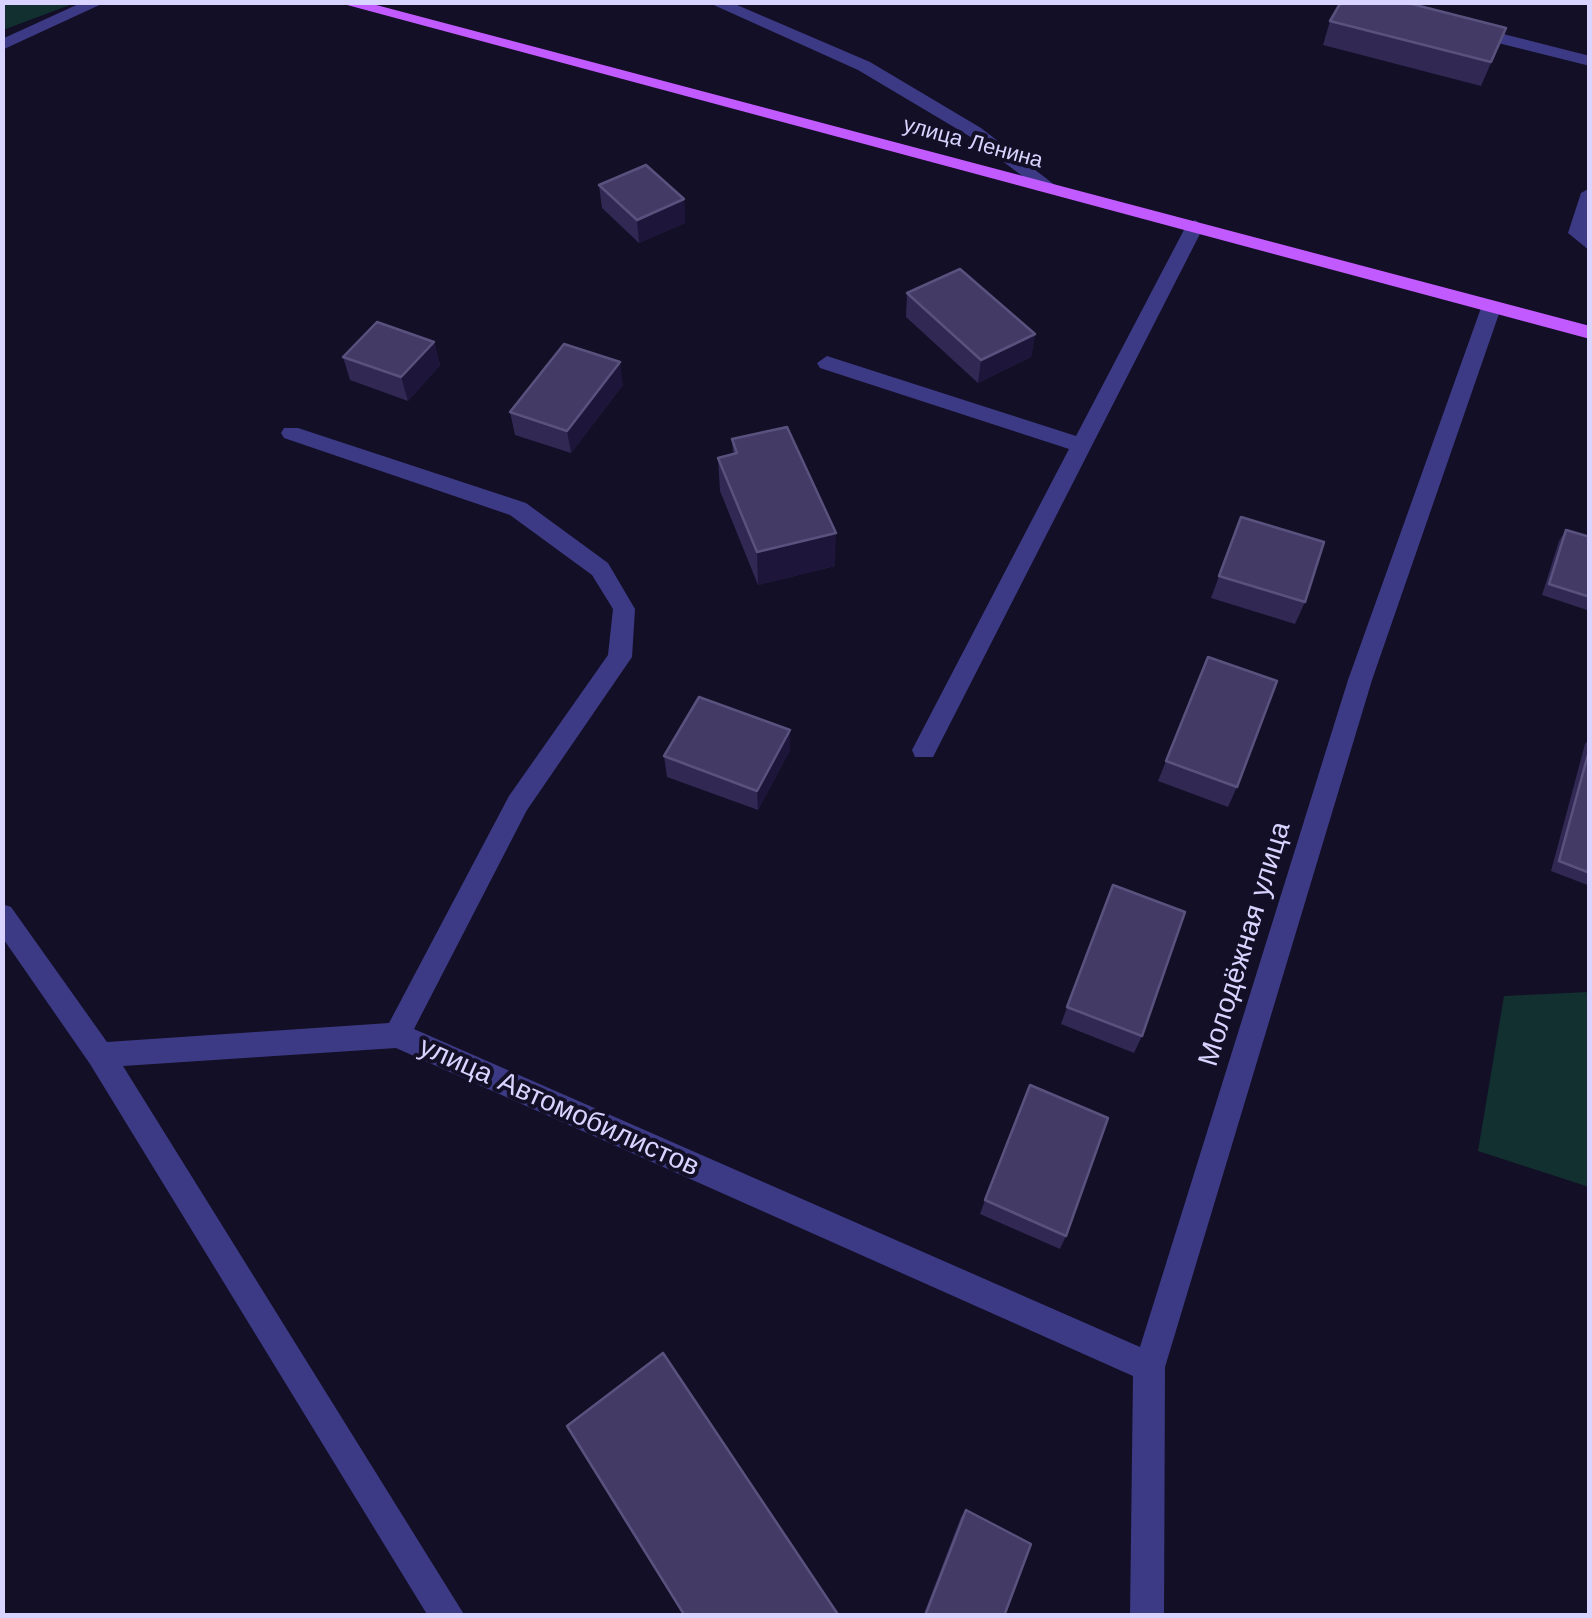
<!DOCTYPE html>
<html>
<head>
<meta charset="utf-8">
<style>
  body { margin:0 }
  #map { position:relative; width:1592px; height:1618px; overflow:hidden; background:#130f26; font-family:"Work Sans",sans-serif }
  canvas { display:block }
  .frame { position:absolute; inset:0; border:5px solid #d9d4ff; pointer-events:none }
</style>
</head>
<body>
<div id="map">
<canvas width="1592" height="1618"></canvas>
<div class="frame"></div>
</div>
<script>
const ctx = document.querySelector('canvas').getContext('2d');
ctx.lineJoin = 'round';
function fillPath(path, color) { ctx.fillStyle = color; ctx.fill(path, 'evenodd'); }
const poly = rows => new Path2D(rows.map(r => 'M' + r).join(''));
function stroke(path, color, width, dash) { ctx.strokeStyle = color; ctx.lineWidth = width; ctx.lineCap = dash ? 'butt' : 'round'; ctx.setLineDash(dash || []); ctx.stroke(path); }
function drawText(font, color, halo, rows, align = 'center') {
  ctx.font = font + ' "Work Sans",sans-serif'; ctx.lineWidth = 8; ctx.setLineDash([]); ctx.textBaseline = 'middle'; ctx.strokeStyle = halo; ctx.fillStyle = color; for (const [text, x, y, turn = 0] of rows) {
    ctx.save(); ctx.translate(x, y); ctx.rotate((+turn || 0) * Math.PI / 180); ctx.textAlign = isNaN(turn) ? turn : align; if (halo) ctx.strokeText(text, 0, 0); ctx.fillText(text, 0, 0); ctx.restore();
  }
}
fillPath(poly([
  [3,2,75,2,75,3,3,30],
  [1589,992,1590,992,1589,1187,1478,1151,1504,996]
]), '#12302f');
fillPath(poly([
  [83,2,106,2,2,50,2,39,83,2],
  [707,2,730,2,870,62,981,128,1056,186,1053,190,1041,190,969,136,858,70,707,2],
  [1468,25,1590,56,1590,66,1462,34,1462,26,1468,25],
  [1590,188,1587,232,1590,251,1568,233,1581,193,1590,188],
  [1195,220,1204,226,933,757,915,757,912,750,1069,449,820,368,817,363,827,356,1076,436,1186,226,1195,220],
  [1491,302,1501,308,1372,680,1165,1367,1164,1616,1130,1616,1133,1376,396,1048,123,1066,465,1616,428,1616,90,1064,2,937,2,904,11,907,107,1042,389,1023,509,796,608,655,613,609,592,575,510,515,284,438,281,433,284,428,298,428,526,503,608,563,635,609,632,657,527,810,414,1029,1140,1347,1348,680,1481,308,1491,302]
]), '#3d3a85');
fillPath(poly([
  [336,2,365,2,1590,326,1590,339,336,2]
]), '#c25bff');
fillPath(poly([
  [1330,21,1506,28,1481,86,1323,45],
  [599,185,684,199,685,223,639,243,602,208],
  [907,293,1035,334,1031,357,978,383,906,317],
  [434,342,440,365,408,401,350,380,343,357],
  [623,385,571,453,515,435,510,412],
  [732,439,835,566,758,585,720,491,718,458,733,454],
  [1241,517,1305,602,1295,624,1211,598],
  [1566,530,1590,537,1590,611,1542,595,1559,541],
  [790,730,790,750,758,810,667,777,664,756],
  [1590,738,1590,886,1551,871,1585,744],
  [1166,761,1237,787,1228,807,1158,781],
  [1067,1007,1142,1036,1134,1053,1061,1024],
  [985,1200,1066,1236,1060,1249,980,1214],
  [966,1510,1004,1616,923,1616,961,1517]
]), '#312854');
fillPath(poly([
  [684,199,685,223,639,243,637,220],
  [1035,334,1031,357,978,383,981,360],
  [434,342,440,365,408,401,401,377],
  [620,362,623,385,571,453,567,431],
  [836,533,835,566,758,585,757,552],
  [790,730,790,750,758,810,757,791]
]), '#1d163a');
const building = poly([
  [1341,2,1404,2,1506,28,1491,62,1330,21,1341,2],
  [646,165,684,199,637,220,599,185,646,165],
  [960,269,1035,334,981,360,907,293,960,269],
  [377,322,434,342,401,377,343,357,377,322],
  [564,344,620,362,567,431,510,412,564,344],
  [787,427,836,533,757,552,718,458,737,453,732,439,787,427],
  [1241,517,1324,542,1305,602,1219,576,1241,517],
  [1566,530,1590,537,1590,597,1549,584,1566,530],
  [1208,657,1277,681,1237,787,1166,761,1208,657],
  [699,697,790,730,757,791,664,756,699,697],
  [1590,747,1590,873,1559,861,1590,747],
  [1113,885,1185,912,1142,1036,1067,1007,1113,885],
  [1030,1085,1108,1118,1066,1236,985,1200,1030,1085],
  [663,1353,839,1616,685,1616,567,1426,663,1353],
  [966,1510,1031,1544,1004,1616,925,1616,966,1510]
]);
fillPath(building, '#433a66');
stroke(building, '#5a527e', 2.5);
drawText('22px', '#d9d4ff', '#130f26', [
  ["улица Ленина",973,143,15]
]);
drawText('28px', '#d9d4ff', '#130f26', [
  ["Молодёжная улица",1245,944,-73],
  ["улица Автомобилистов",559,1107,24]
]);
</script>
</body>
</html>
